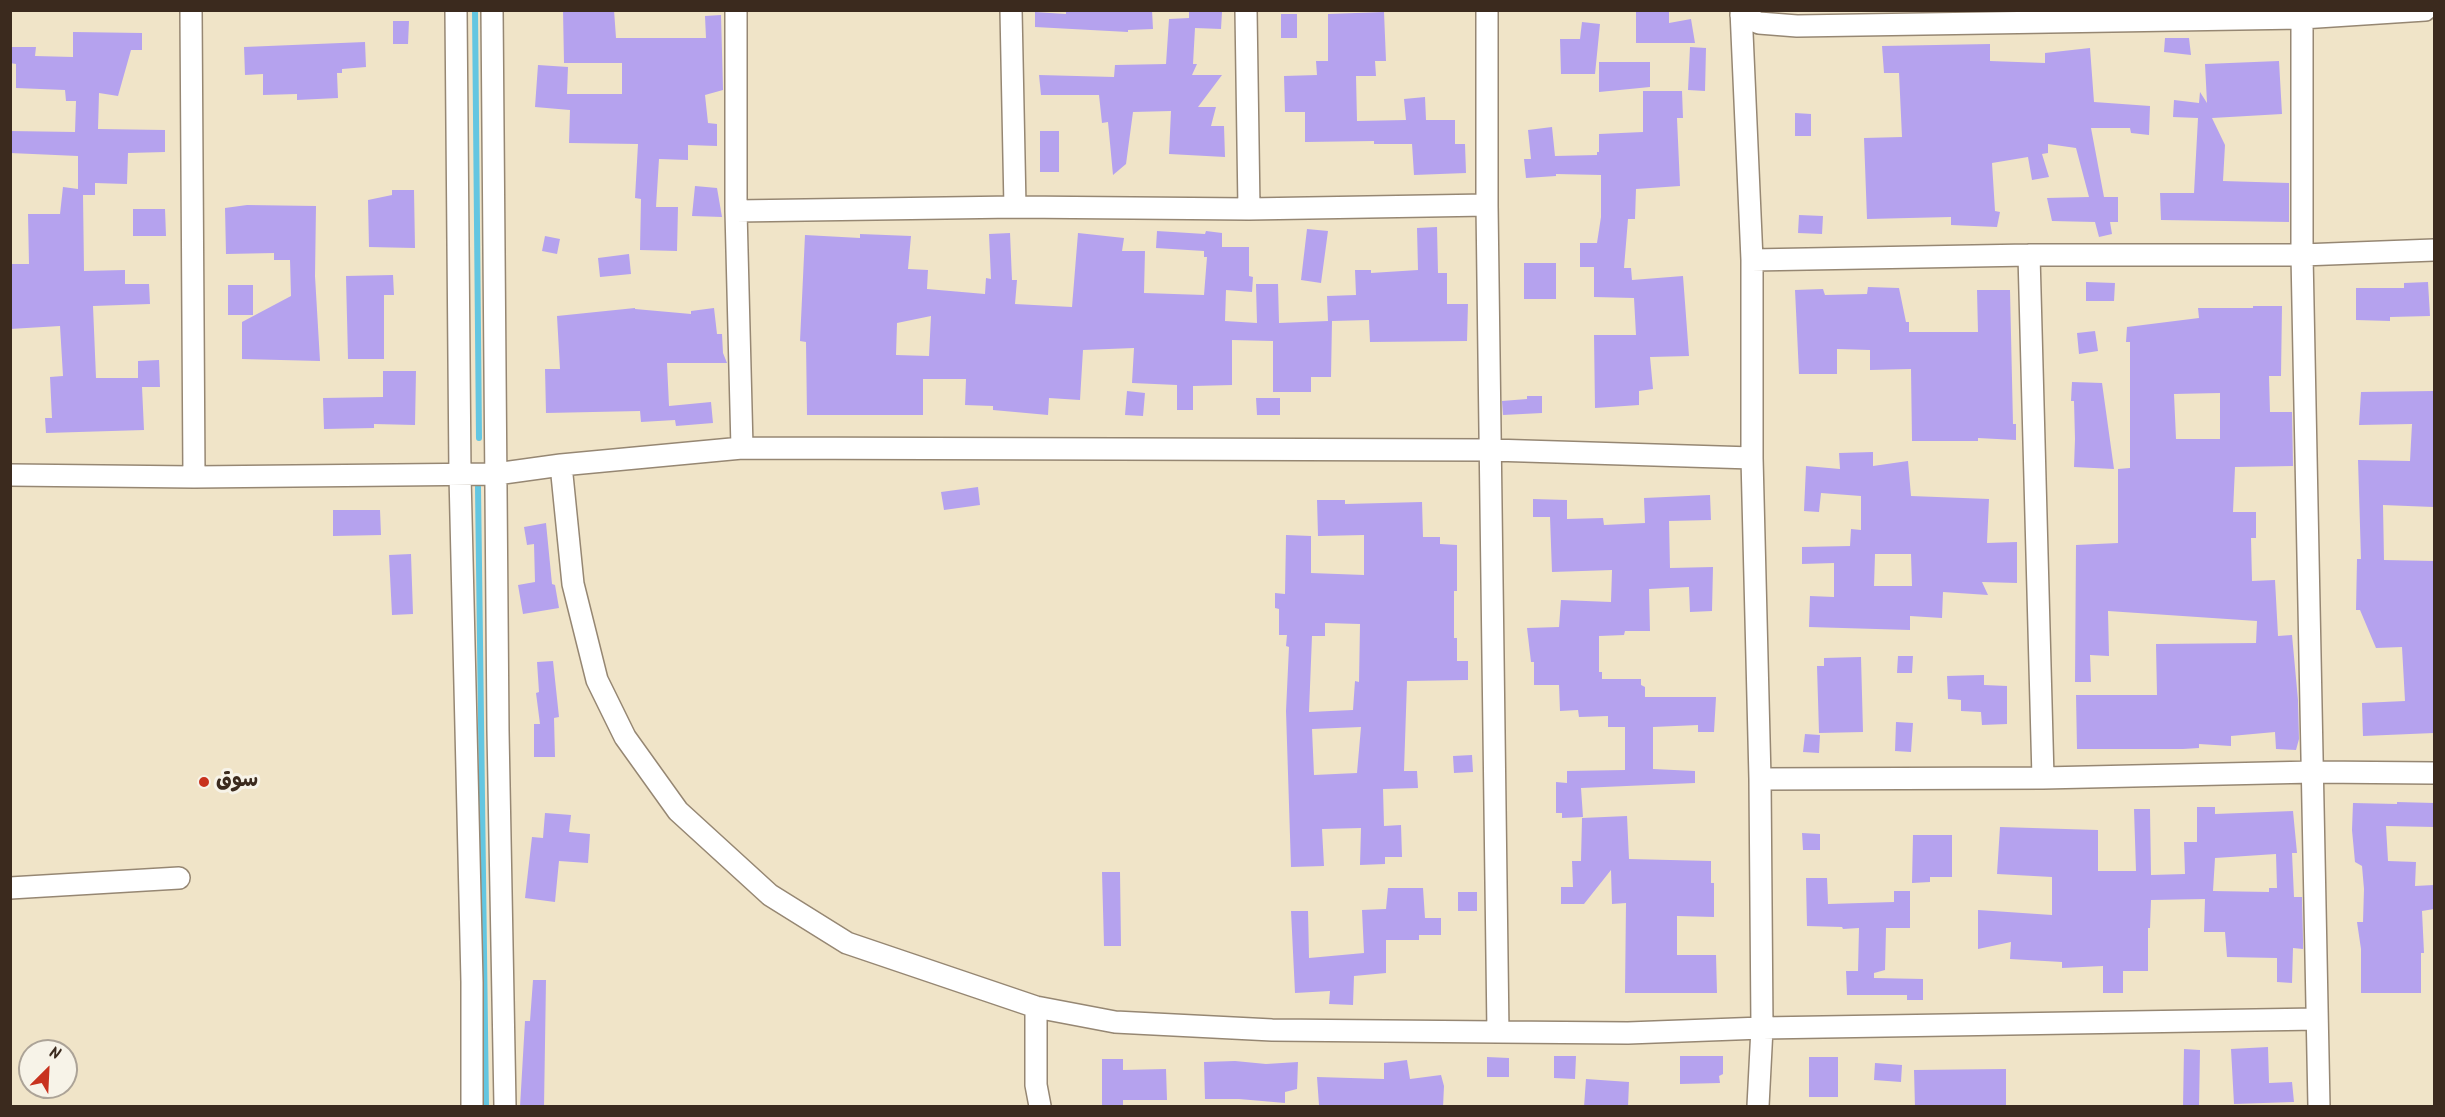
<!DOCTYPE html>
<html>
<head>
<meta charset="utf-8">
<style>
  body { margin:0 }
  #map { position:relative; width:2445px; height:1117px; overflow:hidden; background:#f0e4c8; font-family:Kalam,sans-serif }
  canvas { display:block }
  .frame { position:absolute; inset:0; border:12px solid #3b2a1e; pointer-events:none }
  .north { position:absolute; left:18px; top:1039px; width:60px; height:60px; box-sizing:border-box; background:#f7f3e8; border:2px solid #aca397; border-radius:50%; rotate:24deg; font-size:16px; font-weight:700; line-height:24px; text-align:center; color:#3b2a1e }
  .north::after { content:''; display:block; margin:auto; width:21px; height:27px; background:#c8321e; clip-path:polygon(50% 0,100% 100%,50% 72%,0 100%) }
</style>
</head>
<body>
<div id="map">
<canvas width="2445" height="1117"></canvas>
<div class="frame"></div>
<div class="north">N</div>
</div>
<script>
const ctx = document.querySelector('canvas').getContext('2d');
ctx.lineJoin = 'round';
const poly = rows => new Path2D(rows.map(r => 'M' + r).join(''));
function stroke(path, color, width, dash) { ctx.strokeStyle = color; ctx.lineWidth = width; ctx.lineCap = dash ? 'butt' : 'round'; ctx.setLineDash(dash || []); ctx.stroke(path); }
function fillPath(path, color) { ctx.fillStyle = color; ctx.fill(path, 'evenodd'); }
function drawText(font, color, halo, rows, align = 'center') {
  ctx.font = font + ' Kalam,"Playpen Sans Arabic",sans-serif'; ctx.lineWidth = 6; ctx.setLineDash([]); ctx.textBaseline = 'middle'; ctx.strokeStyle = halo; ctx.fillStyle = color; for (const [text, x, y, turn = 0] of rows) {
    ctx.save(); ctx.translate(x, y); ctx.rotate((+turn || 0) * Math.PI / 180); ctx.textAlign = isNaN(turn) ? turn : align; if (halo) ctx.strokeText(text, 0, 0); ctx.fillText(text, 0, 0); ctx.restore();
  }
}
stroke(poly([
  [475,10,479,438],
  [478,487,486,1106]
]), '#63c6e1', 6);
fillPath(poly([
  [563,10,614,10,616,38,706,38,705,16,721,15,723,90,705,95,708,123,717,124,717,146,688,145,688,160,659,159,656,207,678,207,677,251,640,250,641,199,635,198,638,144,569,143,570,110,535,107,538,65,568,67,567,94,622,94,622,63,564,63],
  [1066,10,1152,10,1153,29,1128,30,1128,32,1035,27,1035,12,1066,14],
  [1189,10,1222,12,1221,29,1195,28,1193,64,1197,64,1192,75,1222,75,1198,107,1216,107,1211,126,1224,126,1225,157,1169,154,1171,111,1133,112,1126,164,1113,175,1108,122,1102,123,1099,95,1041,95,1039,75,1114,77,1115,65,1166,64,1169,19,1189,18],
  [1636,10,1669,10,1669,23,1691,19,1695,43,1636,43],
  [1384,12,1386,61,1375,61,1376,76,1356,76,1357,121,1406,120,1404,99,1425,97,1426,120,1455,120,1455,144,1465,144,1466,173,1414,175,1412,144,1374,144,1374,141,1305,142,1305,112,1285,112,1284,76,1317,75,1316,61,1328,61,1328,14],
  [1281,14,1297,14,1297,38,1281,38],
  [393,21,409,21,408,44,393,44],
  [1582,22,1600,24,1595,74,1561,74,1560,39,1580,39],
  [73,32,142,33,142,50,131,50,118,96,99,93,98,129,165,130,165,152,128,153,127,184,95,183,95,195,83,195,84,271,125,270,125,284,149,284,150,304,93,306,96,378,138,378,138,361,159,360,160,387,142,387,144,430,46,433,45,418,52,418,50,377,63,376,60,326,10,329,10,264,29,264,28,214,60,214,63,187,78,189,78,156,10,153,10,131,75,132,76,101,66,101,65,90,16,88,16,64,10,63,10,47,36,47,35,56,73,57],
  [2165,38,2189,38,2191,55,2164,52],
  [365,42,366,67,342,69,342,73,337,73,338,98,297,100,297,94,263,95,263,74,245,75,244,47],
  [1990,44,1990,61,2045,63,2045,53,2090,48,2094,102,2150,106,2149,135,2131,133,2130,128,2091,128,2104,197,2118,197,2118,222,2110,222,2112,234,2099,237,2095,222,2052,221,2047,198,2089,197,2076,148,2048,144,2048,153,2042,154,2049,177,2032,180,2028,157,1992,163,1995,211,2000,212,1997,227,1951,225,1951,217,1867,219,1864,138,1902,137,1899,73,1884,73,1882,46],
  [1690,47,1706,48,1705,91,1688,90],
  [2279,61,2282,114,2212,118,2225,145,2223,181,2289,183,2289,222,2161,220,2160,193,2194,193,2198,118,2173,117,2174,100,2199,103,2200,92,2207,103,2205,64],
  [1599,62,1650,62,1650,87,1599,92],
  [1643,91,1682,91,1683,118,1677,118,1680,186,1636,189,1635,219,1628,219,1624,268,1631,268,1632,280,1683,276,1689,356,1650,357,1653,389,1639,391,1639,405,1595,408,1594,335,1636,335,1634,298,1594,297,1594,267,1580,267,1580,243,1597,243,1601,217,1601,175,1556,174,1556,176,1526,178,1524,159,1531,159,1528,130,1552,127,1555,156,1597,155,1597,152,1599,152,1599,134,1643,132],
  [1795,113,1811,114,1811,136,1795,136],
  [1040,131,1059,131,1059,172,1040,172],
  [695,186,717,188,722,217,692,216],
  [392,190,414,190,415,248,369,247,368,200,392,195],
  [247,205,316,206,315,276,320,361,242,359,242,322,291,296,290,260,274,260,274,253,226,254,225,208],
  [133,209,165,209,166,236,133,236],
  [1799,215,1823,216,1822,234,1798,233],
  [1437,227,1438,273,1447,273,1447,304,1468,304,1467,341,1370,342,1369,320,1332,321,1331,377,1311,377,1311,392,1273,392,1273,341,1232,340,1232,385,1193,386,1193,410,1177,410,1177,385,1132,383,1134,348,1083,350,1080,400,1049,398,1048,415,993,410,993,406,965,405,966,379,923,379,923,415,807,415,806,342,800,341,805,235,860,238,860,234,911,236,908,269,928,270,927,289,985,294,986,278,991,279,989,234,1010,233,1012,280,1017,280,1015,304,1072,307,1078,233,1124,238,1122,251,1145,251,1144,293,1204,295,1207,257,1204,257,1204,251,1156,248,1157,231,1205,234,1206,231,1222,233,1222,247,1249,247,1249,276,1253,277,1252,292,1226,290,1225,321,1257,323,1256,284,1278,284,1279,323,1328,321,1327,296,1356,295,1355,270,1371,270,1371,273,1418,270,1417,228],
  [931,316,929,356,896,355,897,323],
  [1307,229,1328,231,1321,283,1301,280],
  [545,236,560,239,557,254,542,251],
  [629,254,631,274,600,277,598,258],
  [1524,263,1556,263,1556,299,1524,299],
  [393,275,394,295,384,295,384,359,348,359,346,276],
  [2086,282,2115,283,2114,301,2086,301],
  [2428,282,2430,316,2390,317,2390,321,2356,320,2356,288,2404,288,2404,283],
  [228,285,253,285,253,315,228,315],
  [1868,287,1899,288,1906,322,1909,322,1909,332,1978,332,1977,290,2010,290,2013,424,2016,424,2016,440,1978,438,1978,441,1912,441,1911,369,1870,370,1870,350,1837,349,1837,374,1799,374,1795,290,1823,289,1825,295,1867,294],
  [2253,306,2282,306,2281,376,2269,376,2270,412,2292,412,2293,466,2235,467,2233,512,2256,512,2256,538,2251,538,2252,581,2275,580,2278,636,2292,635,2298,700,2299,739,2296,750,2276,749,2275,732,2231,736,2231,746,2199,744,2199,748,2183,749,2077,749,2076,695,2157,695,2156,644,2256,643,2257,621,2108,611,2109,656,2090,655,2091,682,2075,682,2076,545,2118,543,2118,469,2130,468,2130,342,2126,342,2127,327,2199,318,2198,308,2253,308],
  [2220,393,2220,439,2176,439,2174,394],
  [635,308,635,309,691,314,691,311,714,308,717,334,722,334,723,353,727,363,667,363,669,406,711,402,713,423,676,426,675,420,641,422,640,411,546,413,545,369,560,369,557,316],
  [2095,331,2098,351,2079,354,2077,333],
  [383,371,416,371,415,425,374,424,374,428,324,429,323,398,383,397],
  [2072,382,2102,383,2114,469,2074,467,2075,439,2074,401,2071,401],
  [1127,391,1145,393,1143,416,1125,415],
  [2434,391,2433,507,2383,505,2384,560,2434,561,2434,733,2363,736,2362,703,2405,701,2402,647,2376,648,2360,610,2356,610,2357,559,2361,559,2358,460,2410,461,2412,424,2359,425,2361,392],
  [1527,396,1542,396,1542,413,1503,415,1502,401,1527,399],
  [1256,398,1280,398,1280,415,1257,415],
  [1873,452,1873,466,1908,461,1911,496,1989,499,1987,543,2017,542,2017,583,1982,582,1988,595,1943,592,1942,618,1910,616,1910,630,1809,627,1810,596,1834,597,1834,563,1802,564,1802,547,1850,546,1851,529,1861,530,1861,496,1821,493,1819,512,1804,511,1806,466,1840,469,1839,453],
  [1875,554,1911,554,1912,586,1874,586],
  [978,487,980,505,944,510,941,492],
  [1710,495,1711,520,1669,521,1670,568,1713,567,1712,611,1690,612,1689,587,1649,589,1650,631,1625,631,1624,635,1599,636,1599,672,1602,672,1602,679,1641,679,1641,685,1645,687,1645,697,1716,697,1714,732,1698,732,1698,725,1653,727,1653,769,1695,771,1695,783,1581,788,1583,817,1562,818,1562,813,1556,813,1556,782,1567,783,1567,771,1625,770,1625,727,1608,727,1608,716,1579,717,1578,710,1560,711,1559,685,1534,685,1534,662,1531,662,1527,628,1559,627,1561,600,1611,602,1612,570,1552,572,1550,517,1533,517,1533,499,1567,500,1567,519,1603,518,1604,525,1645,523,1644,498],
  [1317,500,1345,500,1345,504,1422,502,1423,537,1440,537,1440,544,1457,545,1457,591,1454,591,1454,638,1457,638,1457,661,1468,661,1468,680,1407,681,1404,771,1417,771,1418,788,1383,789,1384,826,1401,825,1402,857,1385,857,1385,864,1360,865,1361,828,1322,829,1324,866,1291,867,1286,711,1289,647,1286,646,1287,635,1279,635,1279,609,1275,608,1275,593,1285,594,1286,535,1311,536,1311,573,1364,575,1364,535,1318,536],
  [1325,623,1360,624,1359,682,1355,681,1353,710,1309,712,1312,636,1325,636],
  [1361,727,1357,773,1314,775,1312,729],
  [333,510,380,510,381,535,333,536],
  [546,523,552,584,555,585,559,608,523,614,518,585,535,582,534,544,527,545,524,527],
  [411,554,413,614,392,615,389,555],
  [1898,656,1913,656,1912,673,1897,673],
  [1861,657,1863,732,1819,733,1817,666,1824,666,1824,658],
  [553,661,559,717,554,718,555,757,534,757,534,724,540,724,536,693,539,692,537,662],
  [1984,675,1984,685,2007,686,2007,724,1982,725,1981,712,1961,711,1961,700,1948,699,1947,676],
  [1896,722,1913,723,1911,752,1895,751],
  [1805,734,1820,735,1819,753,1803,752],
  [1472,755,1473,772,1454,773,1453,756],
  [2397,802,2434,803,2434,827,2386,826,2388,861,2416,862,2415,886,2434,885,2434,909,2422,911,2424,953,2421,953,2421,993,2361,993,2361,949,2357,922,2363,922,2364,889,2362,866,2355,862,2352,830,2353,803,2397,804],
  [2197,807,2215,807,2215,814,2293,811,2297,853,2292,853,2294,897,2302,897,2303,940,2303,949,2293,948,2292,983,2277,982,2277,958,2227,957,2225,932,2204,932,2205,899,2151,900,2150,928,2148,928,2148,971,2123,971,2123,993,2103,993,2103,966,2062,968,2062,962,2010,959,2011,942,1978,949,1978,910,2052,915,2052,877,1997,874,2000,827,2098,830,2098,871,2136,871,2134,809,2150,809,2151,875,2185,874,2184,842,2197,842],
  [2276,854,2277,888,2269,888,2269,892,2213,891,2215,858],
  [545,813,571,815,569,832,590,834,588,863,559,861,555,902,525,898,532,837,543,838],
  [1627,816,1629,859,1711,861,1711,883,1714,883,1714,917,1677,916,1677,955,1716,955,1717,993,1625,993,1626,903,1612,904,1611,870,1584,904,1561,904,1561,887,1573,887,1572,861,1581,861,1582,818],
  [1802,833,1820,834,1820,850,1803,850],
  [1913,835,1952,835,1952,877,1930,877,1930,882,1912,883],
  [1102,872,1120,872,1121,946,1104,946],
  [1806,878,1827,878,1828,904,1894,902,1894,891,1910,891,1910,928,1886,928,1885,970,1874,973,1874,978,1923,979,1923,1000,1907,1000,1907,995,1847,995,1846,971,1858,971,1859,928,1843,929,1842,927,1807,926],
  [1388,888,1423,888,1425,918,1441,918,1441,935,1419,935,1419,940,1386,940,1386,973,1354,976,1353,1005,1329,1004,1330,991,1295,993,1291,911,1308,911,1309,958,1364,953,1362,910,1386,909],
  [1458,892,1477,892,1477,911,1458,911],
  [533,980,546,980,544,1107,520,1107,525,1021,530,1021],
  [2268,1047,2269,1083,2292,1082,2294,1102,2234,1104,2231,1049],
  [2184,1049,2200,1050,2199,1107,2183,1107],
  [1554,1056,1576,1056,1575,1079,1554,1078],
  [1680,1056,1723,1056,1723,1074,1719,1076,1720,1083,1680,1084],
  [1487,1057,1509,1058,1509,1077,1487,1077],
  [1809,1057,1838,1057,1838,1097,1809,1097],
  [1102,1059,1123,1059,1123,1070,1166,1069,1167,1100,1123,1100,1123,1107,1102,1107],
  [1407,1060,1410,1079,1441,1075,1444,1086,1443,1107,1319,1105,1317,1077,1384,1079,1384,1063],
  [1235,1061,1266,1064,1298,1062,1297,1089,1285,1092,1285,1103,1239,1099,1205,1099,1204,1062],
  [1875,1063,1902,1065,1901,1082,1874,1080],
  [2006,1069,2006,1107,1915,1107,1914,1070],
  [1586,1079,1629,1082,1628,1107,1584,1107]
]), '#b5a2ee');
const minor = poly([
  [456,10,460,475,472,982,472,1106],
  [492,10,498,731,505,1106],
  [736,10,736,211,742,448],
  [1011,10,1015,207],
  [1246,10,1249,209],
  [1487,10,1487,205,1498,1032,1628,1033,1762,1028,2317,1019],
  [1741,10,1752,260,1752,458,1760,779,1762,1028,1758,1106],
  [1741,15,1759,23,1797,26,2302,18,2425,10],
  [2302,18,2302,255,2319,1106],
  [736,211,1015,207,1249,209,1487,205],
  [2029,255,2043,778],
  [1752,260,2029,255,2302,255,2434,250],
  [561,465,573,584,597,680,625,737,678,811,770,895,847,943,1036,1007,1115,1022,1272,1030,1498,1032],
  [10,475,194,477,191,10],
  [194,477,496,474,561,465,742,448,1492,450,1752,458],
  [1760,779,2043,778,2313,772,2434,773],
  [10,888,179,878],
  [1036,1007,1036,1085,1040,1106]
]);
stroke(minor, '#968773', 24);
stroke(minor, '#fff', 21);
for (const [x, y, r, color] of [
  [204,782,6,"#c8321e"]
]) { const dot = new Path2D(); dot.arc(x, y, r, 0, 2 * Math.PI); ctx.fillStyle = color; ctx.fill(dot); stroke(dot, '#f7f3e8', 2); }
drawText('bold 21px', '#3b2a1e', '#f7f3e8', [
  ["سوق",216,782]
], 'left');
</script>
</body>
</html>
